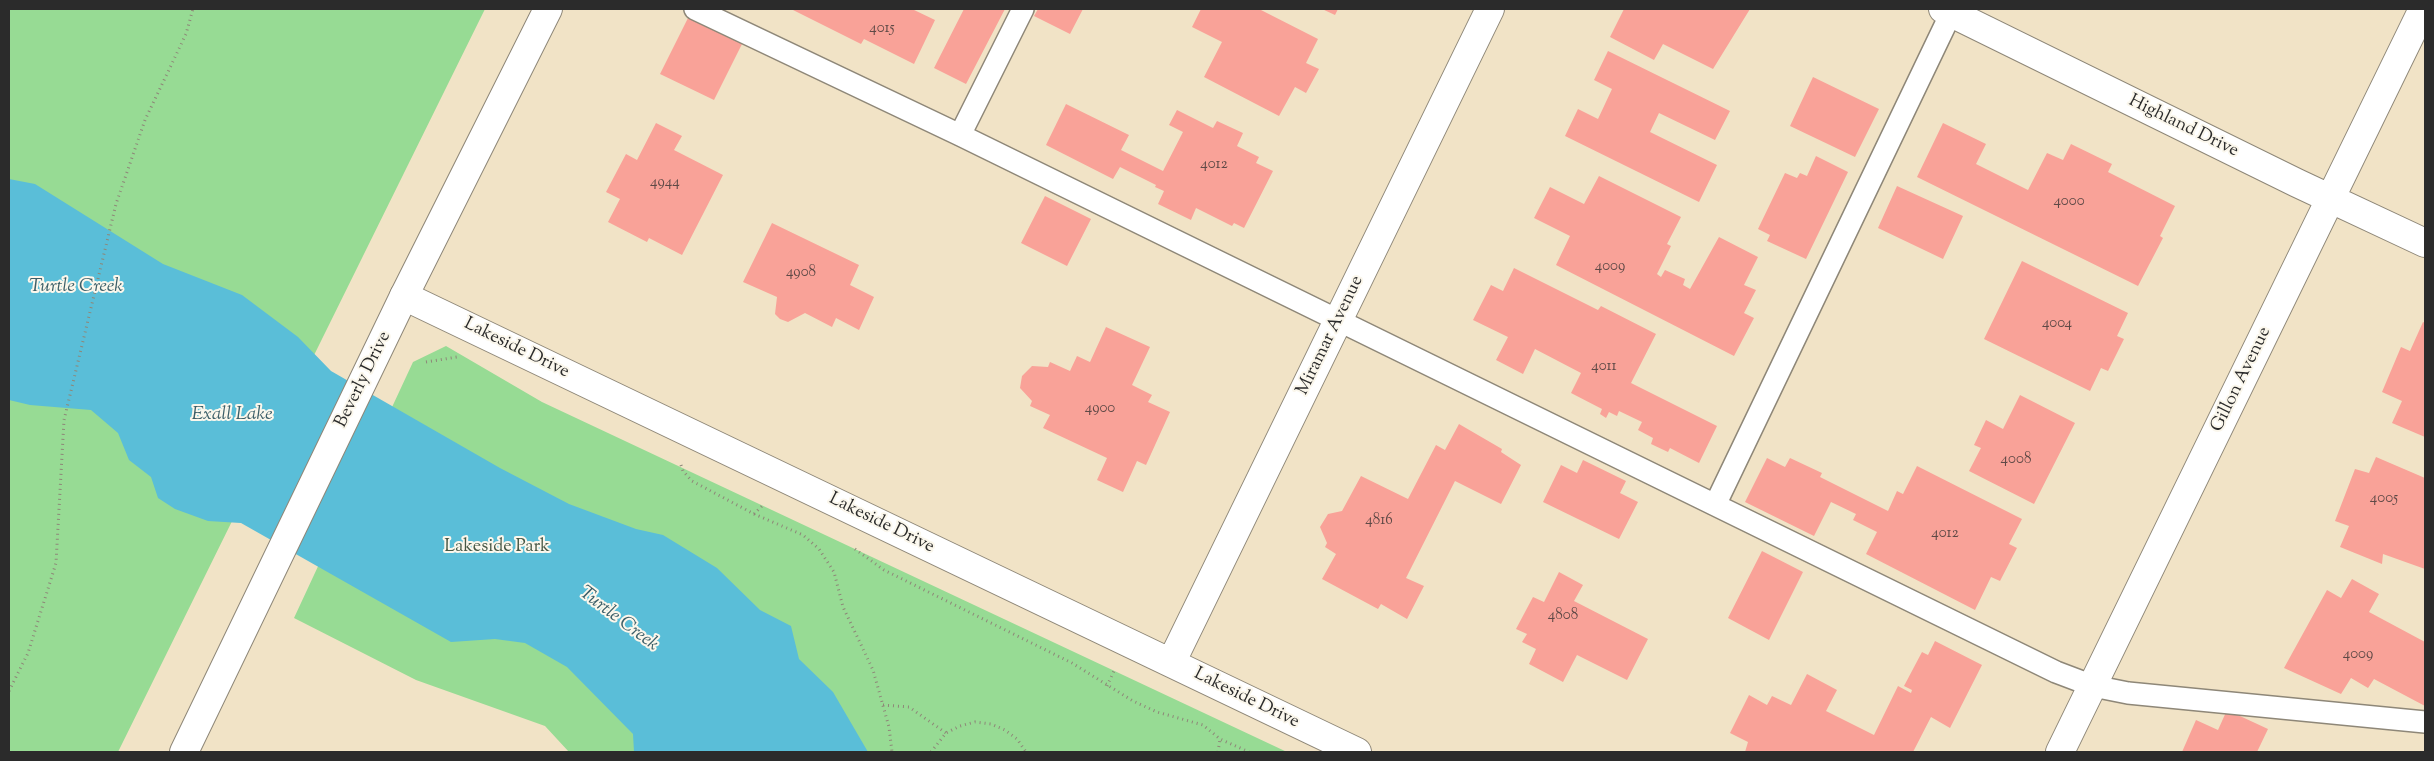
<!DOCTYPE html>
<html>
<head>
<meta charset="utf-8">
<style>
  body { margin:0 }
  #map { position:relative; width:2434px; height:761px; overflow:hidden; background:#f1e3c6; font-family:"Sorts Mill Goudy",serif }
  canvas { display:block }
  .frame { position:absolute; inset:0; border:10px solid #2b2b2b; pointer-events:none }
</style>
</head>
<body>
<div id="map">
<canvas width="2434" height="761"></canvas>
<div class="frame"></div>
</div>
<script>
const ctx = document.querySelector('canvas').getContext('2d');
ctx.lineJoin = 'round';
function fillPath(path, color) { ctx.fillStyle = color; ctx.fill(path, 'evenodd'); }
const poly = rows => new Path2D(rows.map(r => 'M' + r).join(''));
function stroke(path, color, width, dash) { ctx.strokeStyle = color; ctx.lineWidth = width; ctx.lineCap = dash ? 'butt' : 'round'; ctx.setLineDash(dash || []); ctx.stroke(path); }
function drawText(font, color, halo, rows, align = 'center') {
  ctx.font = font + ' "Sorts Mill Goudy",serif'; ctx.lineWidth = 4; ctx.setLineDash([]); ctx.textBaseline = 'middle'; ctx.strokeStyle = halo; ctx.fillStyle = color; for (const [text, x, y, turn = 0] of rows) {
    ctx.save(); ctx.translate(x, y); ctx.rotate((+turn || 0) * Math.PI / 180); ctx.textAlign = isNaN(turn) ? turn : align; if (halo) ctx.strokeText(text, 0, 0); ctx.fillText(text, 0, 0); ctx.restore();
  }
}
fillPath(poly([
  [9,9,485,9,118,752,9,752],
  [446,346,542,402,1287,752,569,752,545,726,416,680,294,618,413,362]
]), '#97db94');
fillPath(poly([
  [9,179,35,184,163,264,242,295,298,337,331,371,500,468,569,504,636,529,663,535,717,568,760,610,791,626,799,659,833,692,868,752,634,752,633,734,567,667,525,643,495,639,451,642,241,523,208,521,175,509,158,498,151,477,129,460,118,433,91,410,30,405,9,400]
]), '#5abed8');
fillPath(poly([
  [791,9,912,9,935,20,914,64,864,39,861,44],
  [964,9,1005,9,966,84,934,68],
  [1038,9,1083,9,1070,34,1034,16],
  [1201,9,1259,9,1318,39,1306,63,1319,69,1306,93,1295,87,1279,116,1204,77,1222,42,1192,27],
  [1322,9,1338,9,1335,15],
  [1624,9,1750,9,1713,69,1663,44,1654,60,1610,37],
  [688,18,742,44,714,100,660,74],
  [1608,51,1730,111,1715,140,1659,113,1650,132,1717,165,1699,202,1565,136,1578,109,1598,119,1612,89,1594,80],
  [1813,77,1879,109,1855,157,1790,126],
  [1066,104,1129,135,1121,150,1163,171,1183,132,1169,125,1177,110,1213,128,1217,121,1243,133,1237,146,1259,157,1256,163,1273,171,1244,228,1234,223,1232,226,1196,208,1191,220,1158,204,1164,191,1155,187,1156,185,1120,167,1113,179,1046,145],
  [656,123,682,136,674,150,723,175,682,255,649,238,647,242,608,222,620,199,606,192,626,154,637,160],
  [1943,123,1986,144,1976,164,2028,190,2047,153,2063,160,2071,144,2112,164,2108,172,2175,206,2160,236,2163,238,2138,286,1917,177],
  [1816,156,1848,172,1806,259,1767,241,1770,235,1758,229,1785,173,1797,178,1800,173,1807,176],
  [1599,176,1681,217,1667,244,1671,246,1657,274,1661,277,1665,270,1685,279,1683,285,1690,289,1719,237,1758,257,1744,285,1756,290,1744,313,1754,318,1734,356,1556,265,1570,236,1534,218,1550,187,1584,204],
  [1897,186,1963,216,1943,259,1878,228],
  [1045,196,1091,219,1067,266,1021,243],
  [772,223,859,265,850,285,874,297,859,330,836,318,832,327,805,313,788,322,780,319,775,314,777,297,743,282],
  [2022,261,2128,313,2117,336,2124,339,2108,371,2101,368,2090,391,1984,339],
  [1514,268,1598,310,1601,306,1656,334,1631,383,1717,426,1699,463,1670,448,1668,452,1651,444,1653,438,1638,430,1642,422,1619,411,1617,416,1609,412,1606,418,1600,414,1602,409,1571,393,1581,373,1535,349,1523,374,1496,360,1508,337,1473,320,1491,285,1503,291],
  [2423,322,2425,323,2425,437,2392,423,2402,401,2382,392,2401,347,2410,351],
  [1106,327,1150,347,1132,385,1152,395,1148,402,1170,412,1146,465,1137,461,1123,492,1097,480,1107,458,1043,428,1050,415,1030,406,1032,401,1020,388,1022,376,1032,366,1048,367,1050,362,1070,371,1077,356,1090,362],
  [2020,395,2075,423,2034,504,1969,471,1981,448,1974,445,1986,420,2003,429],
  [1459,424,1502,449,1501,452,1521,465,1501,504,1455,481,1406,578,1424,586,1407,619,1381,604,1378,609,1322,579,1336,554,1325,547,1327,543,1320,527,1328,514,1342,511,1361,476,1408,499,1436,445,1445,450],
  [2376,457,2425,478,2425,569,2383,554,2382,564,2340,547,2349,526,2335,521,2355,469,2369,473],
  [1767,458,1785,467,1790,458,1822,473,1820,477,1888,511,1897,491,1903,494,1917,466,2022,519,2009,544,2017,548,2000,581,1991,577,1975,610,1866,554,1877,532,1853,520,1856,514,1831,502,1814,536,1745,502],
  [1583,460,1626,481,1620,493,1638,502,1619,539,1543,502,1561,465,1577,473],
  [1762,551,1803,572,1769,640,1728,618],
  [1559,572,1583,585,1574,601,1648,639,1627,680,1577,655,1563,682,1529,664,1536,649,1522,642,1527,634,1516,629,1533,597,1544,602],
  [2352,579,2379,594,2369,612,2425,642,2425,706,2374,679,2368,688,2351,678,2341,694,2284,668,2327,590,2341,598],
  [1935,641,1982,665,1950,728,1931,717,1913,752,1745,752,1748,742,1730,733,1749,695,1767,705,1772,696,1791,705,1807,674,1837,690,1826,711,1874,735,1898,686,1911,693,1912,690,1904,686,1922,652,1928,655],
  [2227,710,2268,729,2257,752,2182,752,2196,720,2218,730]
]), '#f9a298');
const service = poly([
  [695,9,960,135,2056,672,2093,686,2128,693,2425,722],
  [960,135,1023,9],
  [1716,503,1953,9]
]);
const minor = poly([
  [1943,9,2297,183,2425,243],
  [404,296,1357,752],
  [1171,663,1490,9],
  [2060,752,2423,9]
]);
const tertiary = poly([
  [184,752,404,296,548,9]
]);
stroke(service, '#8e8778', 24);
stroke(minor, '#8e8778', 30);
stroke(tertiary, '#8e8778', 30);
stroke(poly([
  [426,362,457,357],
  [681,465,683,471,692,481,754,514,764,504],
  [754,514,803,535,819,549,834,572,843,607,873,670,889,727,892,752],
  [855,549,884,570,1072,663,1133,701,1157,712,1203,725,1220,739,1249,752],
  [1107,686,1114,671],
  [9,691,28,653,56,563,64,420,116,204,145,120,186,34,193,9],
  [883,705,909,707,946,733],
  [931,752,946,733,960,726,975,722,991,724,1005,730,1017,739,1026,752],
  [1218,752,1220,739]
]), '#8e8778', 3, [1, 4]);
stroke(service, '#fff', 21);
stroke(minor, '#fff', 28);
stroke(tertiary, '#fff', 28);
drawText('15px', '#5e4946', null, [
  ["4015",882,29],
  ["4012",1214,165],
  ["4944",665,183],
  ["4000",2069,202],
  ["4009",1610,267],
  ["4908",801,273],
  ["4004",2057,324],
  ["4011",1604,367],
  ["4900",1100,409],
  ["4008",2016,460],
  ["4005",2384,499],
  ["4816",1379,521],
  ["4012",1945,534],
  ["4808",1563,616],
  ["4009",2358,655]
]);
drawText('18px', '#2b2b2b', '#fbf7ec', [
  ["Highland Drive",2183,127,26],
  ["Miramar Avenue",1331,336,-64],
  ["Lakeside Drive",516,349,26],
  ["Beverly Drive",364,380,-64],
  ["Gillon Avenue",2242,380,-64],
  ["Lakeside Drive",881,524,26],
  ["Lakeside Drive",1246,699,26]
]);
drawText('18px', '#465745', '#fbf7ec', [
  ["Lakeside Park",497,548]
]);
drawText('italic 19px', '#3b5e68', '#fbf7ec', [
  ["Turtle Creek",76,288],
  ["Exall Lake",232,416],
  ["Turtle Creek",618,620,37]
]);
</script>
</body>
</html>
